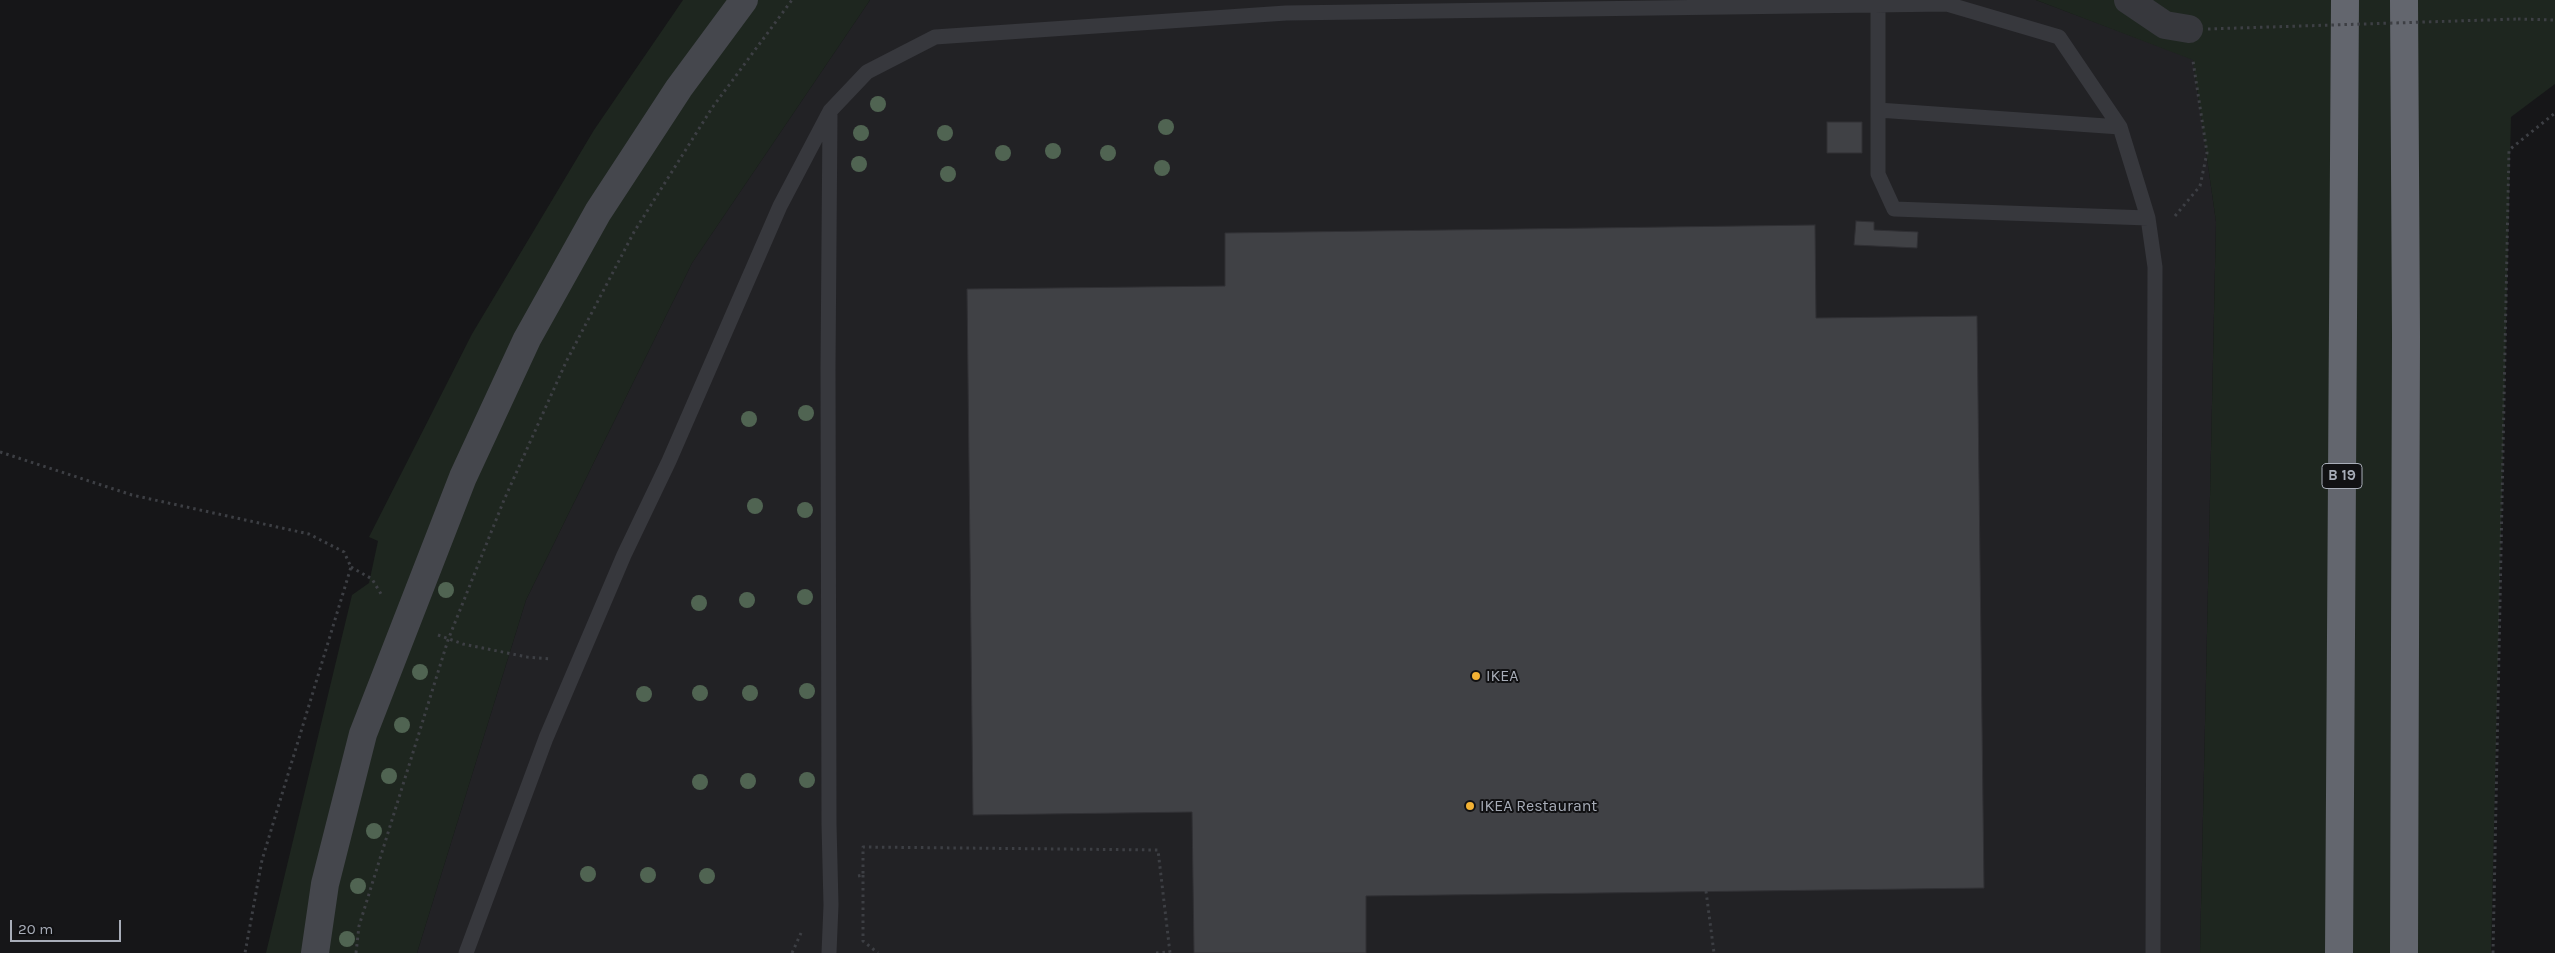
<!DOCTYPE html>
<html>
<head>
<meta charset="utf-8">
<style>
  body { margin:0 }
  #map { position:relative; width:2555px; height:953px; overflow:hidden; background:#161618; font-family:Karla,sans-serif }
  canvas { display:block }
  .scale { position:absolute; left:10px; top:920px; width:111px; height:22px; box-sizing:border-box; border:2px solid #a8adb8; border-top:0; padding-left:6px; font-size:15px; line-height:18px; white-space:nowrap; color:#a8adb8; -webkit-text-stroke:4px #111113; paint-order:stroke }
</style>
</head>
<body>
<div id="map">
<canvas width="2555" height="953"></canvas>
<div class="scale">20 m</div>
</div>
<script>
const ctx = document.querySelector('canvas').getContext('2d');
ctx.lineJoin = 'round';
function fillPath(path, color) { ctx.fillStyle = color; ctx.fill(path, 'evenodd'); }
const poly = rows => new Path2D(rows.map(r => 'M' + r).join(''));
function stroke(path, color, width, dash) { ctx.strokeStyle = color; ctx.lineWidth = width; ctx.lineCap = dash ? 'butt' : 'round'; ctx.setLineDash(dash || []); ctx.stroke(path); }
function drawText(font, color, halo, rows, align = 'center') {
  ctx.font = font + ' Karla,sans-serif'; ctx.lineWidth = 4; ctx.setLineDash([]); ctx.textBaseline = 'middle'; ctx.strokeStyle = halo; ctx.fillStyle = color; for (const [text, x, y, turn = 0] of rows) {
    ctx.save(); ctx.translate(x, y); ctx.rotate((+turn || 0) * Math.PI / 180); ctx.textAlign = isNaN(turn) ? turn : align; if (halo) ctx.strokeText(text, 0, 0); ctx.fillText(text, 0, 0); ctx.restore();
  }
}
fillPath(poly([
  [870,0,2036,0,2193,59,2216,222,2200,953,417,953,526,600,692,263]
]), '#222225');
fillPath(poly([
  [683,0,870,0,692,263,526,600,417,953,266,953,352,595,369,583,378,541,369,537,472,334,594,130],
  [2036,0,2555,0,2555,84,2511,117,2491,953,2200,953,2216,222,2193,60]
]), '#1e261f');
const building = poly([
  [1827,122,1862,122,1862,153,1827,153,1827,122],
  [1856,221,1874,222,1874,230,1918,232,1917,248,1854,245,1856,221],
  [1815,225,1816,318,1977,316,1984,888,1366,896,1366,953,1194,953,1192,812,973,815,967,289,1225,286,1225,233,1815,225]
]);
fillPath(building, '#404145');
stroke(building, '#303034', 1);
stroke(poly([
  [2518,19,2555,20],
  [2175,216,2200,186,2207,153,2193,61],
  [0,452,132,495,309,534,344,552,351,567,262,860,245,953],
  [351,567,372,579,381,594],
  [438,635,463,644,527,657,551,659],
  [863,875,863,941,878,953],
  [858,876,863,875,863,847,1158,850,1170,953],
  [1706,891,1714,953],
  [356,953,359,926,448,640,504,500,566,362,634,232,712,108,792,0],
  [792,953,801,933],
  [1156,953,1170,952],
  [2493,953,2509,150,2555,113]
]), '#3d3f44', 3, [2.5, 4]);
stroke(poly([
  [1878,6,1878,174,1894,209,2148,218],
  [1878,110,2120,127],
  [466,953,546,738,624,555,669,461,780,206,830,111,867,72,935,37,1286,13,1947,4,2059,37,2120,127,2148,218,2155,267,2153,953],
  [829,953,831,905,829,824,828,367,830,115]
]), '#37383d', 15);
stroke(poly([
  [2128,0,2165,25,2189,29]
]), '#37383d', 28);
stroke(poly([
  [315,953,325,884,363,734,463,477,527,339,598,212,679,88,744,0]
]), '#45474d', 28);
stroke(poly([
  [2404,0,2406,336,2404,953],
  [2339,953,2345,0]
]), '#63666e', 28);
stroke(poly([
  [2208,29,2518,19]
]), '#3d3f44', 3, [2.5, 4]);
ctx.fillStyle = '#506452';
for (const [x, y] of [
  [878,104],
  [1166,127],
  [861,133],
  [945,133],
  [1053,151],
  [1003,153],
  [1108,153],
  [859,164],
  [1162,168],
  [948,174],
  [806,413],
  [749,419],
  [755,506],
  [805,510],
  [446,590],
  [805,597],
  [747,600],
  [699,603],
  [420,672],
  [807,691],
  [700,693],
  [750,693],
  [644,694],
  [402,725],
  [389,776],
  [807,780],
  [748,781],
  [700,782],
  [374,831],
  [588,874],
  [648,875],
  [707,876],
  [358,886],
  [347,939]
]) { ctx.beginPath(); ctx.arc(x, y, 8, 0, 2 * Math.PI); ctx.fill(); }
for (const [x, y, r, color] of [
  [1476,676,5,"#f2b134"],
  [1470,806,5,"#f2b134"]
]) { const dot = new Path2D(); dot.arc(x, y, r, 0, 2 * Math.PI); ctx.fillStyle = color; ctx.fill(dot); stroke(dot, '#111113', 2); }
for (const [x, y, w] of [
  [2342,476,40]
]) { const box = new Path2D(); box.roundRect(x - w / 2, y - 12.5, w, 25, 4); ctx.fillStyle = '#111113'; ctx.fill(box); stroke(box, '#a8adb8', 1); }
drawText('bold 15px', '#a8adb8', null, [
  ["B 19",2342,476]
]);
drawText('16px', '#a8adb8', '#111113', [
  ["IKEA",1486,676],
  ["IKEA Restaurant",1480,806]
], 'left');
</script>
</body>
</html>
